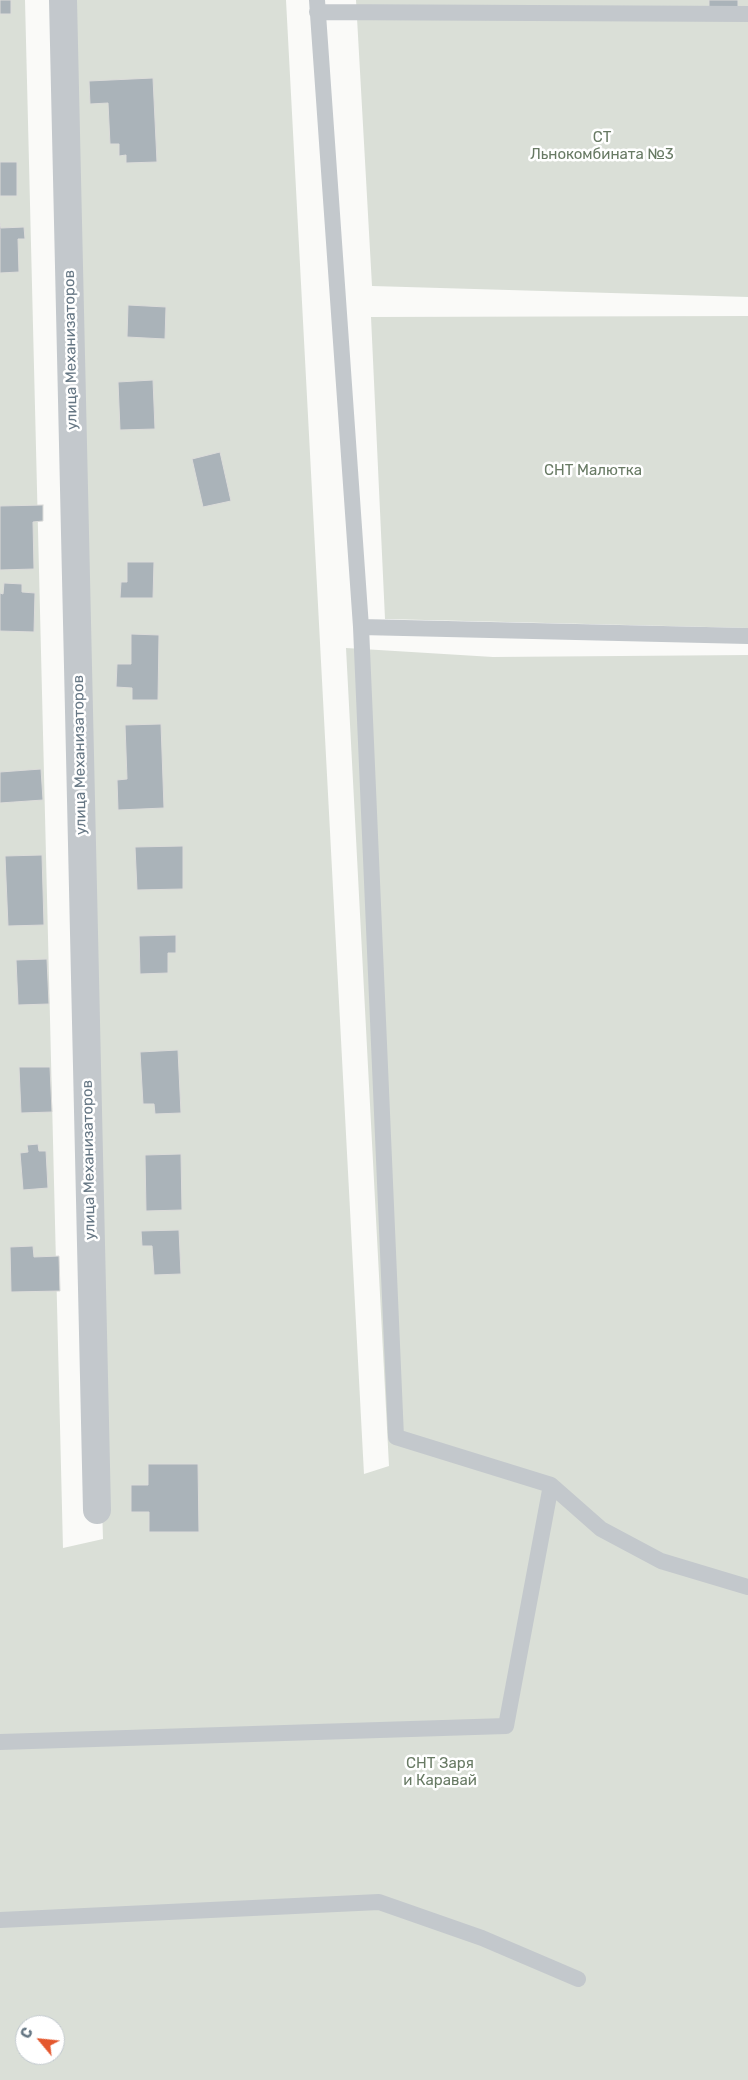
<!DOCTYPE html>
<html>
<head>
<meta charset="utf-8">
<style>
  body { margin:0 }
  #map { position:relative; width:748px; height:2080px; overflow:hidden; background:#fafaf8; font-family:Rubik,sans-serif }
  canvas { display:block }
  .north { position:absolute; left:15px; top:2015px; width:50px; height:50px; box-sizing:border-box; background:#fff; border:1px solid #c1c8cd; border-radius:50%; rotate:298deg; font-size:14px; font-weight:700; line-height:20px; text-align:center; color:#657683 }
  .north::after { content:''; display:block; margin:auto; width:18px; height:22px; background:#e4572e; clip-path:polygon(50% 0,100% 100%,50% 72%,0 100%) }
</style>
</head>
<body>
<div id="map">
<canvas width="748" height="2080"></canvas>
<div class="north">С</div>
</div>
<script>
const ctx = document.querySelector('canvas').getContext('2d');
ctx.lineJoin = 'round';
function fillPath(path, color) { ctx.fillStyle = color; ctx.fill(path, 'evenodd'); }
const poly = rows => new Path2D(rows.map(r => 'M' + r).join(''));
function stroke(path, color, width, dash) { ctx.strokeStyle = color; ctx.lineWidth = width; ctx.lineCap = dash ? 'butt' : 'round'; ctx.setLineDash(dash || []); ctx.stroke(path); }
function drawText(font, color, halo, rows, align = 'center') {
  ctx.font = font + ' Rubik,sans-serif'; ctx.lineWidth = 5; ctx.setLineDash([]); ctx.textBaseline = 'middle'; ctx.strokeStyle = halo; ctx.fillStyle = color; for (const [text, x, y, turn = 0] of rows) {
    ctx.save(); ctx.translate(x, y); ctx.rotate((+turn || 0) * Math.PI / 180); ctx.textAlign = isNaN(turn) ? turn : align; if (halo) ctx.strokeText(text, 0, 0); ctx.fillText(text, 0, 0); ctx.restore();
  }
}
fillPath(poly([
  [0,0,25,0,63,1548,103,1539,58,0,286,0,364,1474,389,1466,346,648,493,657,748,655,748,2080,0,2080],
  [25,2025,55,2025,55,2055,25,2055],
  [356,0,748,0,748,297,372,286],
  [748,316,748,628,385,619,371,317]
]), '#dadfd7');
const building = poly([
  [0,0,11,0,11,14,0,14,0,0],
  [709,0,738,0,738,9,709,11,709,0],
  [153,78,157,162,126,163,126,155,119,156,119,144,110,144,108,103,90,104,89,81,153,78],
  [0,162,17,162,17,196,0,196,0,162],
  [0,223,1,228,24,227,25,239,18,239,19,272,0,273,0,223],
  [128,305,166,307,165,339,127,337,128,305],
  [153,380,155,429,120,430,118,382,153,380],
  [220,452,231,501,203,507,192,459,220,452],
  [43,505,43,521,33,522,34,569,0,570,0,506,43,505],
  [127,562,154,562,153,598,120,598,121,582,127,582,127,562],
  [4,583,22,584,22,592,35,593,34,632,0,631,0,593,3,594,4,583],
  [131,634,159,635,158,700,132,700,132,688,116,687,117,664,131,664,131,634],
  [161,724,164,808,118,810,117,780,127,779,125,725,161,724],
  [41,769,43,800,0,803,0,772,41,769],
  [183,846,183,889,137,890,135,847,183,846],
  [42,855,44,925,8,926,5,856,42,855],
  [176,935,176,953,168,953,168,973,140,974,139,936,176,935],
  [47,959,49,1004,18,1005,16,960,47,959],
  [178,1050,181,1113,155,1114,154,1104,143,1104,140,1052,178,1050],
  [19,1067,50,1067,52,1112,21,1113,19,1067],
  [38,1144,39,1151,46,1151,48,1188,23,1190,20,1153,28,1152,27,1145,38,1144],
  [181,1154,182,1210,146,1211,145,1155,181,1154],
  [179,1230,181,1274,154,1275,152,1246,142,1246,141,1231,179,1230],
  [33,1246,34,1257,59,1256,60,1291,11,1292,10,1247,33,1246],
  [148,1464,198,1464,199,1532,149,1532,149,1512,131,1512,131,1485,148,1485,148,1464]
]);
fillPath(building, '#aab3b9');
stroke(building, '#dcdcda', 1);
stroke(poly([
  [317,0,361,627,396,1437,551,1485,601,1529,661,1561,748,1587],
  [317,12,748,14],
  [361,627,748,636],
  [0,1742,506,1726,551,1485],
  [0,1920,379,1902,482,1938,578,1979]
]), '#c3c8cc', 16);
stroke(poly([
  [63,0,97,1510]
]), '#c3c8cc', 28);
drawText('15px', '#687a64', '#fff', [
  ["СТ",602,138],
  ["Льнокомбината №3",602,155],
  ["СНТ Малютка",593,471],
  ["СНТ Заря",440,1764],
  ["и Каравай",440,1781]
]);
drawText('15px', '#657683', '#fff', [
  ["улица Механизаторов",71,350,-91],
  ["улица Механизаторов",80,755,-91],
  ["улица Механизаторов",89,1160,-91]
]);
</script>
</body>
</html>
